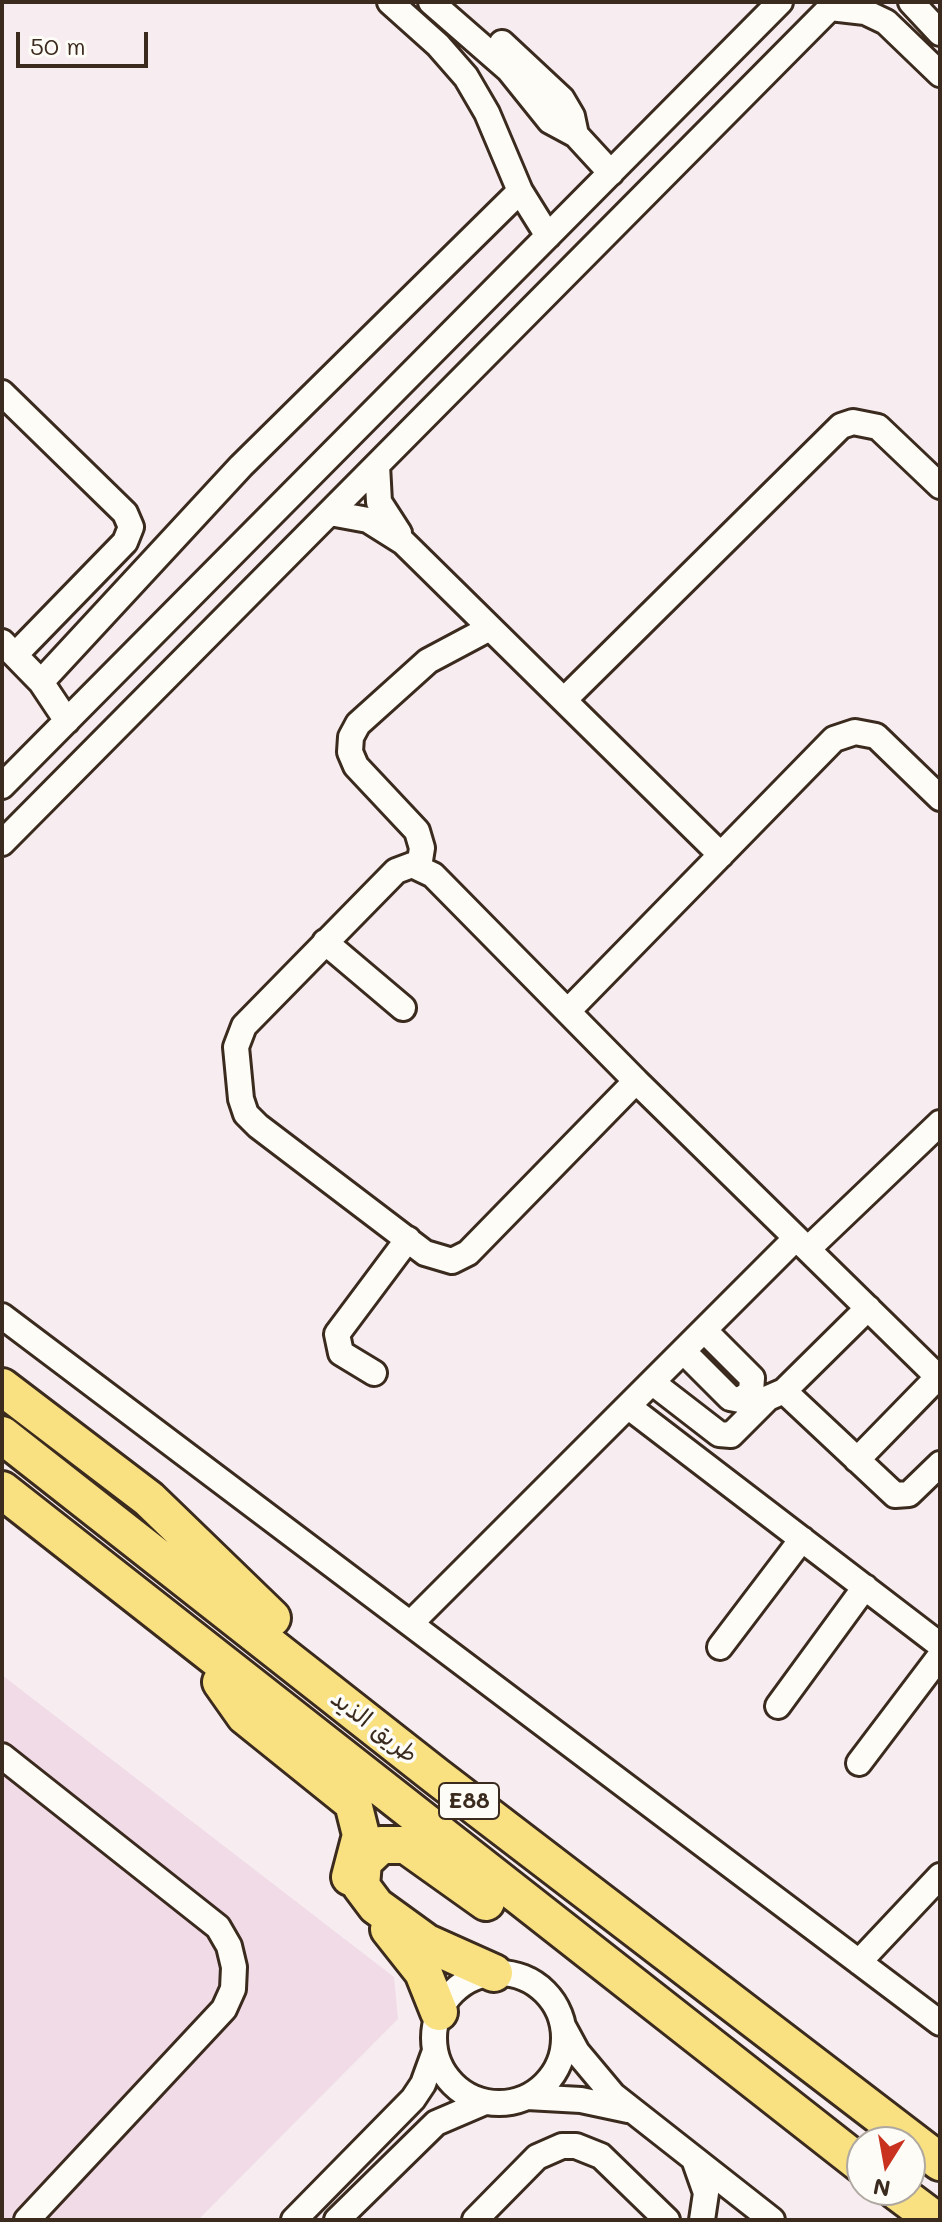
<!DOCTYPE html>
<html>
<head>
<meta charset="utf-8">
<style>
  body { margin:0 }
  #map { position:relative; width:942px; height:2222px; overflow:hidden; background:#f7edf0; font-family:Mali,sans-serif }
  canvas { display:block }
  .frame { position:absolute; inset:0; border:4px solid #3b2a1e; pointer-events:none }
  .north { position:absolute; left:846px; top:2126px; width:80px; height:80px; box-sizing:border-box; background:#fdfcf7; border:2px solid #afa8a0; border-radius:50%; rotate:191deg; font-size:22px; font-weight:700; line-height:32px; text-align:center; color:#3b2a1e }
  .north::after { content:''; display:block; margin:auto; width:28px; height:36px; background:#c8321e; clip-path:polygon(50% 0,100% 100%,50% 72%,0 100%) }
  .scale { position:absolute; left:16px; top:32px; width:132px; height:36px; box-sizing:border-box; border:4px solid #3b2a1e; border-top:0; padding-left:10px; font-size:24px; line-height:28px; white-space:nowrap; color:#3b2a1e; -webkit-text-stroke:6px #fdfcf7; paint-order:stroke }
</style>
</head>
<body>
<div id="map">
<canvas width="942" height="2222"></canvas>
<div class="frame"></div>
<div class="north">N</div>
<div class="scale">50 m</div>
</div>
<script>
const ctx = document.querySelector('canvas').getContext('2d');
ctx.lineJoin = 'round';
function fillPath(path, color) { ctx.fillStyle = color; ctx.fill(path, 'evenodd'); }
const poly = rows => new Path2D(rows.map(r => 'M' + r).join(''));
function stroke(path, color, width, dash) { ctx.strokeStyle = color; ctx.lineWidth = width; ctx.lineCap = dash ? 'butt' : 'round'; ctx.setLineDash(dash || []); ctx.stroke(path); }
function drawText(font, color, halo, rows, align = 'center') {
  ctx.font = font + ' Mali,"Playpen Sans Arabic",sans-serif'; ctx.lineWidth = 7; ctx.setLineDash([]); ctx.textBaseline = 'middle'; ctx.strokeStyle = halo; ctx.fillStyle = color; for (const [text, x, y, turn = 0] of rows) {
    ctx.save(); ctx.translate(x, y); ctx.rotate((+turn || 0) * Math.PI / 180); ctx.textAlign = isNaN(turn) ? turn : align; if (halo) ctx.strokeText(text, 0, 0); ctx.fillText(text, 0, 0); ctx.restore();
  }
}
fillPath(poly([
  [2,1675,394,1977,398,2019,198,2220,2,2220]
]), '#f0dbe7');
const minor = poly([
  [390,2,438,45,466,77,487,113,520,191,548,236],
  [431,2,509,70,550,121,576,135,611,173],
  [911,2,940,33],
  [830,8,865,12,886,22,940,74],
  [502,43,562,99,572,116,576,135],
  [2,393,125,513,131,527,125,542,16,654],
  [377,465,379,502,399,533],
  [330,513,368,520,403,542,721,855],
  [2,642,41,682,67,721],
  [41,682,241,466,520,191],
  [564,700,841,426,853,422,878,427,940,486],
  [2,786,780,2],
  [2,843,836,2],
  [412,865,433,875,636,1081,468,1253,452,1261,425,1253,258,1126,246,1114,241,1099,236,1047,244,1026,396,871,412,865],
  [419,867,422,848,417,831,356,766,350,752,351,737,358,724,428,661,490,628],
  [325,942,403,1008],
  [568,1011,834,739,855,732,876,736,940,798],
  [636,1081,940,1379],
  [808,1249,940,1123],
  [2,1316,940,2023],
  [684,1352,730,1398,740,1400,751,1392,752,1378,705,1331],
  [374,1373,341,1353,337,1334,408,1239],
  [653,1383,719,1434,731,1435,768,1398,784,1391,868,1308],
  [784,1391,895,1495,909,1494,940,1464],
  [629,1407,940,1645],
  [857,1460,938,1377],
  [412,1622,796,1238],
  [720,1647,802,1539],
  [778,1706,865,1587],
  [2,1756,218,1927,229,1946,234,1967,233,1989,224,2009,27,2220],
  [859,1763,940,1656],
  [859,1962,940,1876],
  '434 2038a65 65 0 1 1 130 0a65 65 0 1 1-130 0Z',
  [564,2028,577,2052,613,2095,772,2220],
  [527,2097,581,2100,628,2110],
  [694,2159,706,2193,702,2220],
  [294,2220,413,2099,423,2084,435,2051],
  [337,2220,436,2123,485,2102],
  [475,2220,537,2157,562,2146,576,2146,601,2156,667,2220]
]);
const highway = poly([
  [2,1387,149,1499,272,1618],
  [2,1435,436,1776,940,2162],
  [2,1490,862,2165],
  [221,1682,245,1716,353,1803,361,1835,350,1877],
  [486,1902,406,1845,381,1845,363,1862,361,1886,376,1906,427,1943,494,1973],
  [389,1929,423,1972,439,2012],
  [895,2190,935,2220]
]);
stroke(minor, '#3b2a1e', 30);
stroke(highway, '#3b2a1e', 42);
stroke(minor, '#fdfcf7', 24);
stroke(highway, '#f9e181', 36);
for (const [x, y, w] of [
  [469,1801,60]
]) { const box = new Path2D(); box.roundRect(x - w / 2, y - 18, w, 36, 6); ctx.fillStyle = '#fdfcf7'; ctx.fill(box); stroke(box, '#3b2a1e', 2); }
drawText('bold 22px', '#3b2a1e', null, [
  ["E88",469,1801]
]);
drawText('24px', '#3b2a1e', '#fdfcf7', [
  ["طريق الذيد",374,1727,38]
]);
</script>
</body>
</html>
